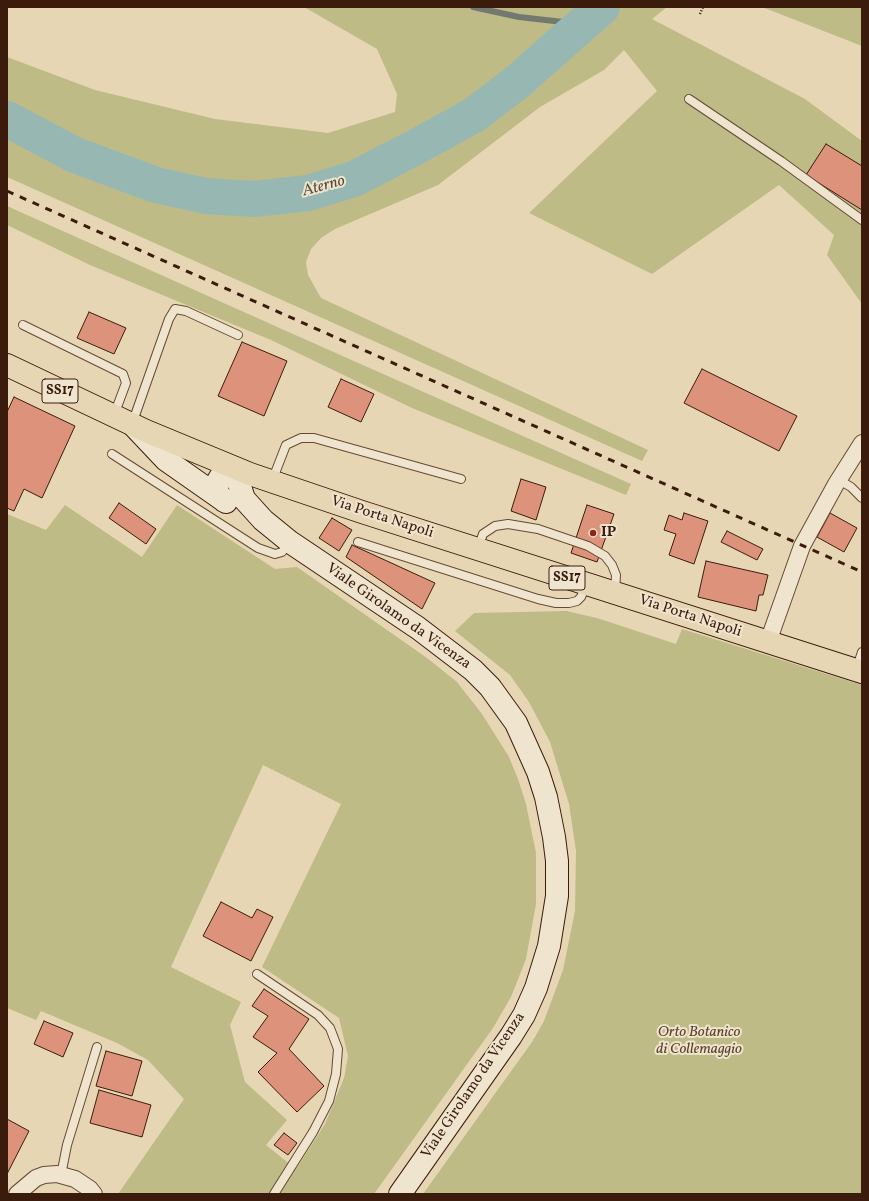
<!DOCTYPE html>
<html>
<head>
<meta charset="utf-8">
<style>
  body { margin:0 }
  #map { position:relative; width:869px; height:1201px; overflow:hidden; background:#e7d6b3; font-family:Vollkorn,serif }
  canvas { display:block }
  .frame { position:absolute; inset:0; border:8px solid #3b1c0c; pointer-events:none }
</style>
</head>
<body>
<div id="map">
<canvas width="869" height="1201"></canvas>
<div class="frame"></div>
</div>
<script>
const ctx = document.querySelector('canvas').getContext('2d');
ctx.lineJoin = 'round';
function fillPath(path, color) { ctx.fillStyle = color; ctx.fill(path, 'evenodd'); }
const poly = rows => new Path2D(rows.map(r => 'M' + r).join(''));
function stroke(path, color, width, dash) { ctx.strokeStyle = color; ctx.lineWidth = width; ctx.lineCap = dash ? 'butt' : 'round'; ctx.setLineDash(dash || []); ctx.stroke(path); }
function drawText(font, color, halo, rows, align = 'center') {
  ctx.font = font + ' Vollkorn,serif'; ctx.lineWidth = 4; ctx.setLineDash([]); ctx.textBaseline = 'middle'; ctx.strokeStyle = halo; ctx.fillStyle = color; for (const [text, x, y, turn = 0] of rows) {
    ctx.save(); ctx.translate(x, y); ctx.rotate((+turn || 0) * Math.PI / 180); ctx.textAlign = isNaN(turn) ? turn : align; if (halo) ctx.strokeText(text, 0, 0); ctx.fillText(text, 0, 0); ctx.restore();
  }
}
fillPath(poly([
  [304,7,667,7,652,19,805,99,862,141,862,304,827,255,834,235,779,185,652,274,529,213,657,91,624,50,604,70,540,107,438,185,335,229,321,238,311,249,306,262,308,275,321,298,648,450,642,461,7,177,7,57,95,90,215,119,328,133,395,112,397,94,377,49],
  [762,7,862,7,862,46],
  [7,206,293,334,631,484,626,495,412,408,271,340,90,265,7,225],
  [65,505,142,557,177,505,275,569,297,567,427,658,457,682,482,714,509,757,518,779,526,804,536,853,536,904,526,959,511,997,493,1028,374,1194,118,1194,184,1099,148,1060,117,1043,41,1011,36,1020,7,1008,7,514,46,530],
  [263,765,341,804,262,967,339,1018,348,1056,344,1078,325,1124,296,1169,266,1145,287,1120,245,1082,230,1025,241,1002,171,967],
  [566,611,597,618,676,644,682,629,862,685,862,1194,423,1194,532,1042,544,1021,563,970,575,911,576,851,569,804,550,742,529,702,510,675,455,631,474,613]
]), '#bebb87');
stroke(poly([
  [473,7,519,17,581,24]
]), '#727a70', 6);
stroke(poly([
  [7,119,75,155,156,185,206,196,255,199,308,193,354,179,414,148,474,115,516,83,602,7]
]), '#97b8b2', 36);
const building = poly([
  [826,144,862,166,862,210,806,175,826,144],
  [89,312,126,328,114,354,77,338,89,312],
  [242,342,287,361,264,416,218,396,242,342],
  [702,369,797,416,779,451,684,403,702,369],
  [341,379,374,394,361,422,328,407,341,379],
  [14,397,75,426,42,498,24,489,14,511,7,508,7,412,14,397],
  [521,479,546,487,536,520,511,511,521,479],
  [119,503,156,529,146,544,109,518,119,503],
  [587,505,614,514,597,562,571,553,587,505],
  [684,513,708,521,694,564,669,555,676,534,664,530,669,515,682,520,684,513],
  [830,513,857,528,844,552,817,537,830,513],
  [332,518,352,530,339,551,319,538,332,518],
  [727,531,763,549,757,560,721,542,727,531],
  [352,545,435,583,422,609,346,557,352,545],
  [706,561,768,575,763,595,759,595,756,611,698,597,706,561],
  [221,902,252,918,257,909,273,917,251,961,203,936,221,902],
  [264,989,309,1019,289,1049,324,1086,297,1112,258,1072,277,1053,253,1037,268,1016,252,1006,264,989],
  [44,1021,73,1033,63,1057,34,1044,44,1021],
  [106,1051,142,1061,132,1096,96,1086,106,1051],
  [99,1090,151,1105,142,1137,90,1123,99,1090],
  [7,1119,29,1131,7,1174,7,1119],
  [284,1133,297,1143,288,1155,274,1145,284,1133]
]);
fillPath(building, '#dd927c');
stroke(building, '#3b1c0c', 1);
const service = poly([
  [689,99,781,161,862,220],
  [23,325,123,374,126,383,114,415],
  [132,424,169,319,175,309,186,311,238,335],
  [112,454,258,548,275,554,282,552,290,542],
  [839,480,851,487,862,498],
  [272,481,286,445,301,438,314,438,461,479],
  [358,542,538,599,556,603,569,603,577,601,581,597,586,585],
  [478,548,483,534,495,526,508,524,538,529,588,546,605,556,612,565,616,575,615,592],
  [856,670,862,652],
  [257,974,318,1015,330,1028,338,1049,336,1074,329,1101,313,1132,274,1194],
  [61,1175,67,1145,97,1047]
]);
const minor = poly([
  [768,642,802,546,836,484,862,443],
  [17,1194,36,1178,44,1175,57,1174,75,1179,90,1189,94,1194]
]);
const secondary = poly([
  [132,424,166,460,226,502],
  [224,501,217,492,218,481,221,476,234,468,244,499,263,520,290,542,418,628,473,670,490,687,516,723,538,772,546,797,554,837,557,861,557,896,549,946,536,988,524,1015,511,1036,400,1194]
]);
const primary = poly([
  [7,365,146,431,250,474,362,512,862,672]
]);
stroke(service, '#664a36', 10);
stroke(minor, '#664a36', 18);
stroke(secondary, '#3b1c0c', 24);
stroke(primary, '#3b1c0c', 24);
stroke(poly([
  [700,14,703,7]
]), '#3b1c0c', 2.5, [1, 2]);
stroke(service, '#efe4ce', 8);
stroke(minor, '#efe4ce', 16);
stroke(secondary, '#efe4ce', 22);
stroke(primary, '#e7d6b3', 22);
stroke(poly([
  [7,191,862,572]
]), '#3b1c0c', 3, [7, 7]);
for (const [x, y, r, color] of [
  [593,533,4,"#8f2418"]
]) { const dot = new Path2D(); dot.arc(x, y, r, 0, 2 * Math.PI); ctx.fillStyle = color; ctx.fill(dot); stroke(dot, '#efe4ce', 1.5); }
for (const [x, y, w] of [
  [60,391,36],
  [567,578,36]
]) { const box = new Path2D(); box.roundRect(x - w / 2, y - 12, w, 24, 3); ctx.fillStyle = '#efe4ce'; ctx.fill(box); stroke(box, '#3b1c0c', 1); }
drawText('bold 14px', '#3b1c0c', null, [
  ["SS17",60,391],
  ["SS17",567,578]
]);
drawText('15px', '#3b1c0c', '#efe4ce', [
  ["Via Porta Napoli",382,518,18],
  ["Viale Girolamo da Vicenza",398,617,35],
  ["Via Porta Napoli",690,617,18],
  ["Viale Girolamo da Vicenza",474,1086,-56]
]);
drawText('bold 15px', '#3b1c0c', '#efe4ce', [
  ["IP",601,533]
], 'left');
drawText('italic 15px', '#5c442b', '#efe4ce', [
  ["Orto Botanico",699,1033],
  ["di Collemaggio",699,1050]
]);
drawText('italic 16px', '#574b3e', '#efe4ce', [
  ["Aterno",324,187,-15]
]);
</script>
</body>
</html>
